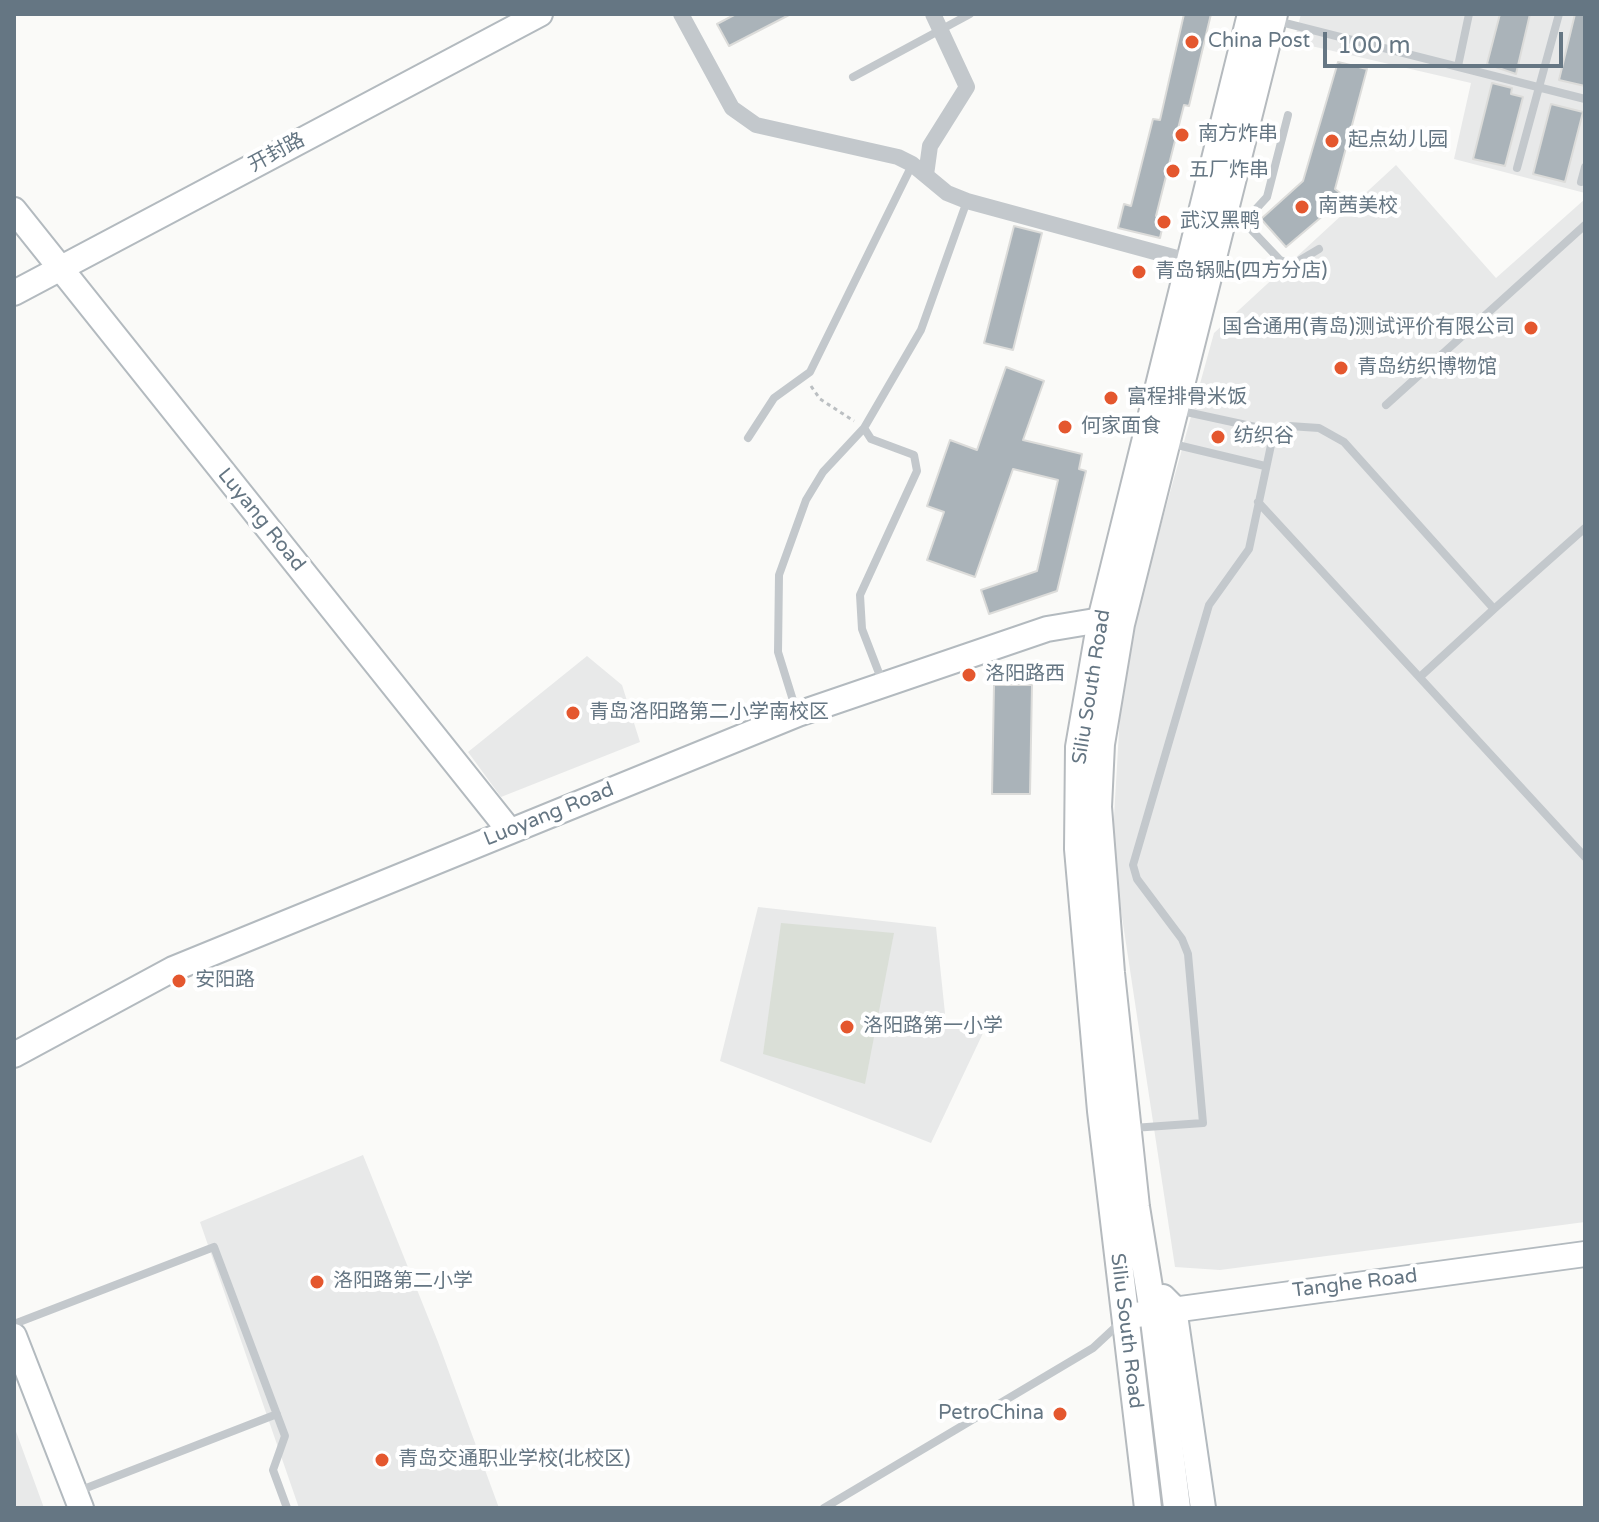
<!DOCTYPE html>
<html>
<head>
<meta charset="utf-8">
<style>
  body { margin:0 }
  #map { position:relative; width:1599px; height:1522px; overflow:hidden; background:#fafaf8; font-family:"Varela Round",sans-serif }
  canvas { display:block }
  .frame { position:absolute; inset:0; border:16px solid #657683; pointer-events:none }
  .scale { position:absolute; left:1323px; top:32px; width:240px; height:36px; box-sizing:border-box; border:4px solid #657683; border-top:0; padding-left:10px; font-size:24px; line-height:28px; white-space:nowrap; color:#657683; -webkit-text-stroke:6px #fff; paint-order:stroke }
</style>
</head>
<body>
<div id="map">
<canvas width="1599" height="1522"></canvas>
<div class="frame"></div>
<div class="scale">100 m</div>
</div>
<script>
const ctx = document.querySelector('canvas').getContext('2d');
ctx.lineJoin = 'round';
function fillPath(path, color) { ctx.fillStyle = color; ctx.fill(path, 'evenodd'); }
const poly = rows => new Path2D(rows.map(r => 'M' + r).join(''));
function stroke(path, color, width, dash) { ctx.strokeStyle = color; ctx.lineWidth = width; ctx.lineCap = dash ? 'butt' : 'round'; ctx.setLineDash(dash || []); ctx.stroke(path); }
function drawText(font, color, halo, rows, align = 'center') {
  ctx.font = font + ' "Varela Round","Noto Sans SC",sans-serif'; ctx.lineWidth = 8; ctx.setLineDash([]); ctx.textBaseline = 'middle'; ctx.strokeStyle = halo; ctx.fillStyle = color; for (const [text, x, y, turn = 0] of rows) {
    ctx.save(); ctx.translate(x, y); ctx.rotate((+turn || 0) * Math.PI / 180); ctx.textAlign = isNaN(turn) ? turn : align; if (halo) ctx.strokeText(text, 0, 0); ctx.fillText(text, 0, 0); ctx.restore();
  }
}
fillPath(poly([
  [1301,14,1585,14,1585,193,1454,159,1471,83,1294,42],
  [1396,165,1496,278,1585,199,1585,1222,1220,1270,1175,1267,1112,851,1123,663,1214,333],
  [587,656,622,685,640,742,501,797,468,752],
  [758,907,936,927,946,1023,984,1031,931,1143,720,1061],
  [363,1155,438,1342,499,1508,299,1508,200,1222],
  [14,1426,44,1508,14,1508]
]), '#e8e9e9');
fillPath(poly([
  [781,923,894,933,865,1084,763,1054]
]), '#dadfd7');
const building = poly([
  [736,14,791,14,729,46,717,24,736,14],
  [1184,14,1211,14,1189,106,1184,105,1156,216,1165,215,1160,238,1118,228,1124,204,1131,206,1153,119,1160,120,1184,14],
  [1500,14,1530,14,1516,74,1487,64,1500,14],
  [1575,14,1585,14,1585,86,1559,80,1575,14],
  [1338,62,1367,69,1335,189,1345,197,1286,247,1261,219,1303,181,1338,62],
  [1492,83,1512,88,1511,94,1523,97,1505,166,1473,159,1492,83],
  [1551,104,1583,112,1565,182,1533,174,1551,104],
  [1014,226,1042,233,1013,350,984,343,1014,226],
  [1006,367,1044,381,1023,440,1082,454,1079,469,1086,471,1057,591,989,614,981,590,1037,571,1058,480,1013,469,975,577,927,560,944,512,927,506,950,440,977,450,1006,367],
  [994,685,1032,685,1030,794,992,794,994,685]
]);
fillPath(building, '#aab3b9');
stroke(building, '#dcdcda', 2);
const secondary = poly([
  [14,210,509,830],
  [14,293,540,14],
  [14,1055,173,969,798,714,1047,629,1101,620,1119,623],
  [1163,1297,1174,1308,1203,1508],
  [1136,1315,1585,1254],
  [14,1336,81,1508]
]);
const primary = poly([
  [1148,1508,1101,1111,1078,849,1079,747,1101,620,1251,14],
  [1177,1508,1153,1312,1136,1207,1111,973,1098,807,1101,744,1121,624,1274,14]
]);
stroke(secondary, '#b3babf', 28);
stroke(primary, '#b5babe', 30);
stroke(poly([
  [811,386,820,399,854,421]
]), '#bbbfc2', 3, [4, 4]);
stroke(poly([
  [1277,21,1585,99],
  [1458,66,1469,14],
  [853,77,970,14],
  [1517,168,1559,14],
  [1581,182,1585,167],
  [1226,219,1244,222,1280,260,1292,265,1319,249],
  [1244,222,1267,197,1288,115],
  [1386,405,1585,225],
  [1177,410,1274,431],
  [864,428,871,439,914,455,917,471,860,595,862,629,882,681],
  [748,438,774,398,810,372,912,165],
  [1169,443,1265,466],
  [1258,502,1585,857],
  [1421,676,1494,609],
  [796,710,778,652,779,575,806,500,823,472,864,428,921,330,967,201],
  [1133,1128,1203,1123,1188,954,1182,939,1137,879,1133,865,1209,605,1249,549,1274,431,1289,426,1319,428,1344,442,1494,609,1585,528],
  [14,1324,214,1247,285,1436,273,1470,287,1508],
  [76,1492,277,1414],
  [824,1508,1093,1348,1120,1323]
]), '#c3c8cc', 8);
stroke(poly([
  [681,14,732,108,756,125,898,157,912,164,947,193,967,201,1188,261],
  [926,175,930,146,967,87,933,14]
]), '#c3c8cc', 16);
stroke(secondary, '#fff', 24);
stroke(primary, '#fff', 26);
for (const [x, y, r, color] of [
  [1192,42,8,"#e4572e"],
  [1182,135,8,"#e4572e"],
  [1332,141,8,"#e4572e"],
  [1173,171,8,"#e4572e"],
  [1302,207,8,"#e4572e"],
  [1164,222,8,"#e4572e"],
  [1139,272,8,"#e4572e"],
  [1531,328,8,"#e4572e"],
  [1341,368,8,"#e4572e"],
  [1111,398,8,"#e4572e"],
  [1065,427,8,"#e4572e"],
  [1218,437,8,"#e4572e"],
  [969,675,8,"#e4572e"],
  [573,713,8,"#e4572e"],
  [179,981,8,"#e4572e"],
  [847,1027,8,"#e4572e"],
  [317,1282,8,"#e4572e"],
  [1060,1414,8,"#e4572e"],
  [382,1460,8,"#e4572e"]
]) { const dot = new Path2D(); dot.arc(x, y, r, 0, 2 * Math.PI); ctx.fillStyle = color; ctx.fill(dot); stroke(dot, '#fff', 3); }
drawText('20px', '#657683', '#fff', [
  ["China Post",1208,42],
  ["南方炸串",1198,135],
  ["起点幼儿园",1348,141],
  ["五厂炸串",1189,171],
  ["南茜美校",1318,207],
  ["武汉黑鸭",1180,222],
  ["青岛锅贴(四方分店)",1155,272],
  ["国合通用(青岛)测试评价有限公司",1515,328,"right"],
  ["青岛纺织博物馆",1357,368],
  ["富程排骨米饭",1127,398],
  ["何家面食",1081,427],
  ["纺织谷",1234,437],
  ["洛阳路西",985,675],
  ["青岛洛阳路第二小学南校区",589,713],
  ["安阳路",195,981],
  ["洛阳路第一小学",863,1027],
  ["洛阳路第二小学",333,1282],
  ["PetroChina",1044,1414,"right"],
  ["青岛交通职业学校(北校区)",398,1460]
], 'left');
drawText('20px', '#657683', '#fff', [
  ["开封路",277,153,-28],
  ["Luyang Road",261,520,51],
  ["Siliu South Road",1092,687,-81],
  ["Luoyang Road",549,815,-22],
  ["Tanghe Road",1355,1284,-7],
  ["Siliu South Road",1126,1331,83]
]);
</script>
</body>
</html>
